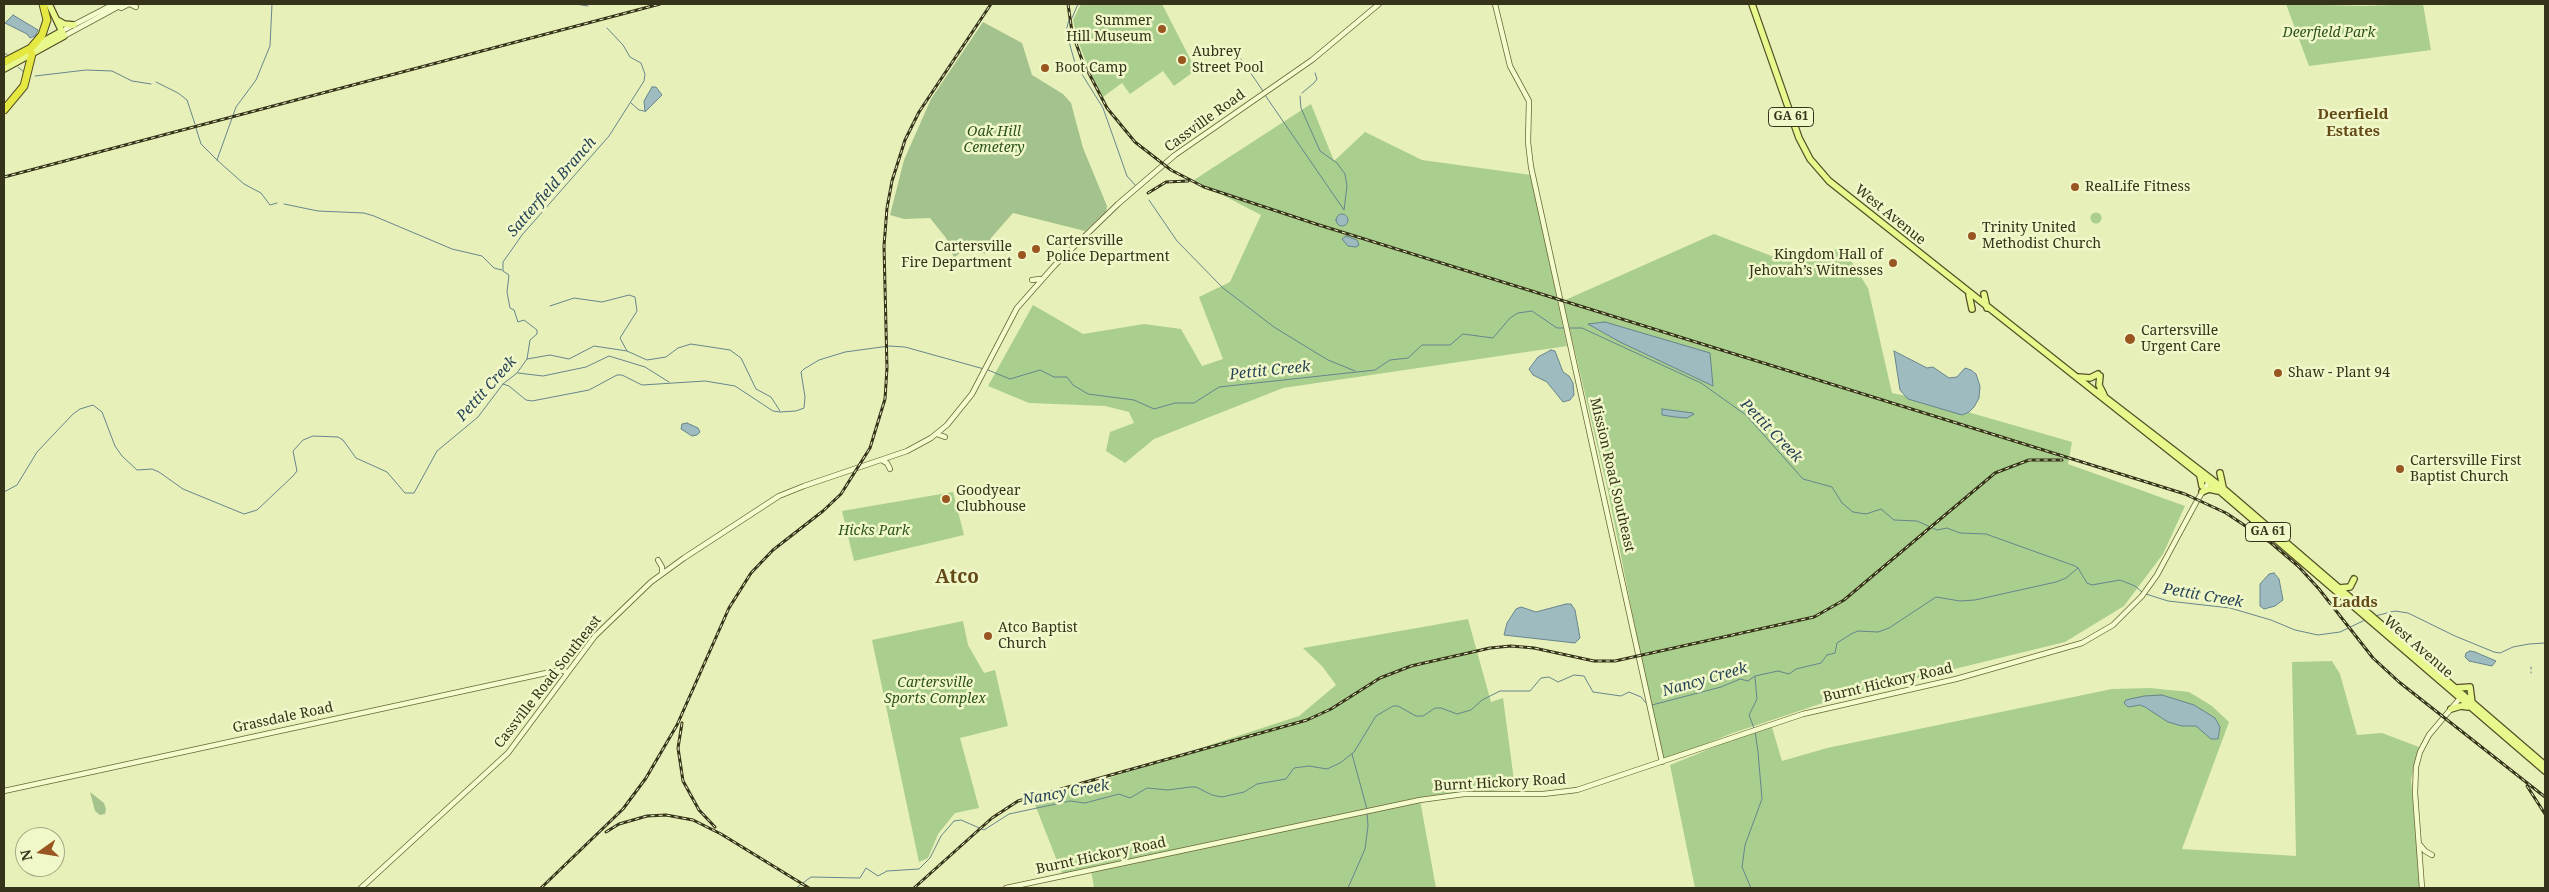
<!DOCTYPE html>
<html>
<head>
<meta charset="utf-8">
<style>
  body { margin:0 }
  #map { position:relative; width:2549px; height:892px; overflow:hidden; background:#e8f0b9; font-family:"Noto Serif",serif }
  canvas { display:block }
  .frame { position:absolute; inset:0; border:5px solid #353319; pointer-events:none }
  .north { position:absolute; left:15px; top:827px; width:50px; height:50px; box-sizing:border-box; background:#f0f7c9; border:1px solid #a5a983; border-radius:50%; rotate:257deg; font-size:14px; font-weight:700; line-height:20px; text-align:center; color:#353319 }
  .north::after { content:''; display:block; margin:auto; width:18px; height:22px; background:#995620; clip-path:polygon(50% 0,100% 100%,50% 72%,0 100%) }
</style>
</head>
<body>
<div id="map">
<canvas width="2549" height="892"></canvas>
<div class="frame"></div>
<div class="north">N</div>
</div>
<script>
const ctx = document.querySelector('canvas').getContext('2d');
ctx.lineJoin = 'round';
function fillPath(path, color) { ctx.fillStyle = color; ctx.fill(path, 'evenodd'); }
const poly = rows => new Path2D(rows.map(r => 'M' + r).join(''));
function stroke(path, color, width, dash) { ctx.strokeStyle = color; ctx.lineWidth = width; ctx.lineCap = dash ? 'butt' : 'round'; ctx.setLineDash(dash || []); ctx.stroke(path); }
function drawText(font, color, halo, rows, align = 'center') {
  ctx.font = font + ' "Noto Serif",serif'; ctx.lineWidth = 5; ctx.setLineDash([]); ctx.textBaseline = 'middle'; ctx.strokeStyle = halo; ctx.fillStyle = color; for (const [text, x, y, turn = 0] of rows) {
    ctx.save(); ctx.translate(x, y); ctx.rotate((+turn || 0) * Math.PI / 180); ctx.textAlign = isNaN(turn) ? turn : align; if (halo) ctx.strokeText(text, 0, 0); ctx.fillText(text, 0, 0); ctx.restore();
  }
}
fillPath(poly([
  [1081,4,1162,4,1196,70,1174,86,1163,71,1130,94,1122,83,1103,97,1089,70,1077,38,1073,20],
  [2286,4,2364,6,2423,4,2431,50,2309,66],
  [1311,104,1334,161,1365,132,1422,160,1531,175,1567,346,1283,388,1154,439,1125,463,1106,451,1110,432,1134,423,1129,412,1105,406,1029,403,988,386,1033,305,1083,334,1144,324,1181,329,1202,366,1223,359,1199,297,1230,282,1261,215,1194,180],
  '2090.5 218a5.5 5.5 0 1 1 11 0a5.5 5.5 0 1 1-11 0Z',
  [1714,234,1782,260,1843,248,1868,288,1892,393,1926,400,2072,442,2068,464,2185,506,2163,554,2124,606,2065,642,1844,696,1730,734,1662,762,1608,491,1563,301],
  [953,492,964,535,854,561,842,511],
  [1468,619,1491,702,1503,698,1515,788,1420,800,1436,888,1094,888,1091,870,1063,876,1032,797,1072,790,1299,716,1336,685,1322,666,1303,648],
  [963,621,968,645,984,673,995,670,1008,726,960,738,979,808,955,813,938,834,928,858,919,862,872,640],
  [2332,661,2340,674,2357,735,2382,733,2419,747,2411,780,2420,888,1695,888,1670,765,1771,724,1782,761,1827,748,2112,689,2150,688,2189,692,2212,706,2229,722,2182,849,2296,856,2292,662]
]), '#a9ce8d');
fillPath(poly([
  [983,22,1022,43,1032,75,1063,94,1071,103,1083,148,1107,206,1106,212,1085,231,1013,213,991,238,985,254,969,245,954,258,946,238,930,218,904,219,890,215,904,160,931,99],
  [90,792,104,803,106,809,105,814,100,815,95,811]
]), '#a4c28d');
const water = poly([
  [13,15,38,30,35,36,30,38,27,34,5,23,13,15],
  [652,87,656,87,662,95,645,112,644,101,652,87],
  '1336 220a6 6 0 1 1 12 0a6 6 0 1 1-12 0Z',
  [1346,236,1357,240,1359,245,1356,247,1348,246,1342,239,1346,236],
  [1605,322,1710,353,1713,386,1620,342,1588,324,1605,322],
  [1551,350,1555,351,1563,372,1569,376,1573,383,1574,395,1570,400,1563,402,1547,382,1533,375,1529,369,1538,357,1551,350],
  [1894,351,1927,368,1933,367,1949,378,1957,377,1965,368,1971,370,1976,374,1980,386,1979,398,1974,407,1969,412,1962,415,1908,399,1900,390,1894,351],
  [1662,409,1693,413,1694,414,1687,418,1675,417,1662,415,1662,409],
  [687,423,698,428,700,432,697,435,692,436,681,429,682,424,687,423],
  [2274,573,2279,579,2283,600,2275,606,2264,609,2260,606,2260,584,2269,574,2274,573],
  [1566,604,1571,604,1575,610,1580,638,1575,643,1504,635,1507,623,1516,609,1521,607,1536,612,1566,604],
  [2470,651,2475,652,2496,661,2492,666,2469,661,2465,657,2466,653,2470,651],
  [2162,695,2194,705,2215,718,2220,727,2218,739,2211,739,2196,726,2182,726,2168,722,2145,707,2140,705,2128,707,2124,703,2126,700,2144,696,2162,695]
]);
fillPath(water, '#9ebbc0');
stroke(water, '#66858d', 1);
stroke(poly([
  [575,4,588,6],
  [1072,18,1078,4],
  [1069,20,1066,31,1075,63,1103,108,1127,176,1136,186],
  [4,54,7,54],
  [1241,59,1263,91],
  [18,67,25,73],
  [35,76,86,70,112,71,132,81,151,84],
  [156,82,178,93,187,100,195,124],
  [1302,93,1314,83,1317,79,1315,73],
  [1265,95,1344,210,1347,186,1345,174,1337,163,1320,151,1301,108,1300,96],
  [631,103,639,110,644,111],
  [196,128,201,144,217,160,244,184,261,193,270,205,277,203],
  [217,160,236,107,256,80,270,46,272,4],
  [1149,200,1177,241,1223,288,1274,327,1300,343,1328,360,1355,371],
  [284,204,318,211,364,213,374,216,452,249,482,256,494,268,502,270],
  [550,306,574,298,602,302,629,295,635,297,637,311,620,338,627,351],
  [527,359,530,340,537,334,537,330,524,320,518,322,514,310,510,308,507,292,509,275,503,271,503,262,522,235,609,136,644,81,645,74,641,63,630,57,623,45,607,28],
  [988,370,1010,379,1040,370,1054,377,1067,377,1073,385,1088,394,1134,400,1154,409,1175,403,1194,403,1219,387,1375,370,1390,360,1408,358,1422,345,1450,345,1463,334,1493,338,1510,318,1518,313,1532,311,1557,328,1582,328,1701,383,1746,415,1803,479,1832,487,1842,503,1853,512,1866,514,1881,509,1894,520,1917,521,1937,530,1947,528,1960,533,1986,534,2075,566,2078,568,2087,583,2092,585,2120,580,2135,586,2142,592],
  [518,373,543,376,586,367,609,356,645,367,669,382],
  [503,384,509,386,526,400,532,401,589,390,617,375,622,375,642,385,705,381,735,386,773,411,780,412,796,411,804,408,805,397,801,372,804,369,819,360,845,352,889,346,905,347,984,369],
  [4,492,17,485,37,452,73,414,80,409,93,405,102,412,115,446,122,456,137,470,152,469,159,472,183,489,244,514,257,510,293,476,297,471,293,451,303,440,313,436,338,437,343,440,356,458,387,472,405,493,414,493,437,451,478,417,503,384,517,373,527,359,550,355,569,359,594,346,627,351,647,360,666,357,678,348,691,344,730,350,741,358,756,389,771,397,780,411],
  [2146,594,2168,601,2230,608,2271,620,2295,630,2318,635,2340,632,2367,619],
  [2375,616,2395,611,2408,613,2455,636,2494,652,2500,653,2513,647,2529,644,2545,643],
  [2531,669,2531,667],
  [2531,672,2531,673],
  [1652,705,1721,687,1740,679,1748,681,1755,676,1778,671,1789,674,1796,669,1821,663,1827,655,1835,653,1837,643,1851,634,1858,631,1878,632,1889,628,1936,597,1960,601,1975,600,2056,582,2066,578,2078,568],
  [1352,754,1367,809],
  [796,888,811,877,860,878,866,868,878,876,887,871,919,869,930,858,941,836,954,821,961,820,984,830,1009,814,1070,801,1085,803,1119,794,1130,798,1147,788,1168,790,1190,787,1196,787,1212,795,1222,797,1244,792,1257,784,1286,779,1294,768,1309,766,1327,769,1340,763,1354,752,1376,716,1393,706,1398,706,1416,716,1423,716,1435,708,1441,708,1457,714,1471,710,1482,700,1500,691,1530,691,1541,678,1549,677,1558,682,1574,675,1584,676,1593,692,1621,696,1629,692,1641,697,1646,703],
  [1348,888,1365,849,1368,826,1367,812],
  [1751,888,1742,867,1745,845,1762,799,1758,752,1755,731,1749,715,1757,699,1755,677]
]), '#66858d', 1);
const secondary = poly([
  [130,4,136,7],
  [1495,4,1510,66,1529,101,1528,142,1531,167,1662,762],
  [121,8,129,4],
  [62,31,114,4],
  [64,36,123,4],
  [1054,266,1118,204,1175,155,1312,60,1379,4],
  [1032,280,1040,279],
  [937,434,945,437],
  [883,461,887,463,890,469],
  [658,560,662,567,662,573],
  [4,791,560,670,567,672],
  [2420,845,2425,851,2432,855],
  [361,888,508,753,595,636,651,582,684,558,779,496,804,486,907,451,931,438,947,425,972,394,1017,308,1055,265],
  [1006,888,1420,800,1464,794,1543,794,1577,790,1803,714,1956,679,2082,643,2113,625,2142,596,2157,575,2198,499,2209,482],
  [2422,888,2415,793,2416,767,2420,752,2429,735,2461,697]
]);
const primary = poly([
  [1752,4,1799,138,1810,159,1829,181,2209,482,2545,771],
  [57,20,64,24,74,25],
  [33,47,62,31],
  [4,69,64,36,49,4],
  [1984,294,1987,308],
  [1969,295,1972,309],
  [2100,376,2099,385,2104,395],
  [2079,377,2090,378,2098,374],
  [2098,392,2224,489,2545,765],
  [2220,473,2223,487],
  [2200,476,2202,486],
  [2202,492,2209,489,2218,491],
  [2339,588,2350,587,2354,579],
  [2456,688,2470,687,2472,703],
  [2451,709,2461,706,2468,707]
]);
const highway = poly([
  [4,62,31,48,42,35,47,20,43,4],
  [4,110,24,86,32,54]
]);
stroke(secondary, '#686637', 6);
stroke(primary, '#545028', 8);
stroke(highway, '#545028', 9);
stroke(secondary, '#f4fbcc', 4.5);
stroke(primary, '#e8f88c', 5.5);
stroke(highway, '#e5e841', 7);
const rail = poly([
  [1068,4,1072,32,1082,60,1107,108,1135,142,1171,170,1204,187,1316,224,2185,494,2226,513,2271,543,2298,566,2319,589,2373,658,2399,682,2545,797],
  [4,177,660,4],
  [1148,193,1166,182,1188,181],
  [682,723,678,748,683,781,699,810,715,827],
  [2527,786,2545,814],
  [606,832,619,824,647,816,666,815,693,820,721,834,809,888],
  [541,888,623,809,646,778,677,725,729,608,751,573,773,550,823,511,841,494,870,448,885,399,887,368,884,246,887,208,892,181,905,140,919,112,991,4],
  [914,888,992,818,1018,801,1307,720,1331,709,1380,678,1411,666,1490,648,1511,646,1534,648,1594,661,1615,661,1814,617,1844,600,1995,473,2029,460,2062,460]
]);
stroke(rail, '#353319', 3);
stroke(rail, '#f0f7c9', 1, [4]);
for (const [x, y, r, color] of [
  [1162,29,5,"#995620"],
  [1182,60,5,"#995620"],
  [1045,68,5,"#995620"],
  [2075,187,5,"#995620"],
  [1972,236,5,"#995620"],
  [1036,249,5,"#995620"],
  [1022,255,5,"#995620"],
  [1893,263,5,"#995620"],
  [2130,339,6,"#995620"],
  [2278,373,5,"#995620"],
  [2400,469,5,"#995620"],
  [946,499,5,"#995620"],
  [988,636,5,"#995620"]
]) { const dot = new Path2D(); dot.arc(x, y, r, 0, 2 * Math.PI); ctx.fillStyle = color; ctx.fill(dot); stroke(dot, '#f0f7c9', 2); }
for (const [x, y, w] of [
  [1791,117,45],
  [2268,532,45]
]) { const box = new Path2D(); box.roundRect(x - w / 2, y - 9.5, w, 19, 4); ctx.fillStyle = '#f0f7c9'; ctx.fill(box); stroke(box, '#353319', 1); }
drawText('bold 12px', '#353319', null, [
  ["GA 61",1791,117],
  ["GA 61",2268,532]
]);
drawText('14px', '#353319', '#f0f7c9', [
  ["Summer",1152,21,"right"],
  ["Hill Museum",1152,37,"right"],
  ["Aubrey",1192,52],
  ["Street Pool",1192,68],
  ["Boot Camp",1055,68],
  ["RealLife Fitness",2085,187],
  ["Trinity United",1982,228],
  ["Methodist Church",1982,244],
  ["Cartersville",1046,241],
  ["Police Department",1046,257],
  ["Cartersville",1012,247,"right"],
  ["Fire Department",1012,263,"right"],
  ["Kingdom Hall of",1883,255,"right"],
  ["Jehovah’s Witnesses",1883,271,"right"],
  ["Cartersville",2141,331],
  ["Urgent Care",2141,347],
  ["Shaw - Plant 94",2288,373],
  ["Cartersville First",2410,461],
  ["Baptist Church",2410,477],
  ["Goodyear",956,491],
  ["Clubhouse",956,507],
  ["Atco Baptist",998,628],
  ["Church",998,644]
], 'left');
drawText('italic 14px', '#2e531e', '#f0f7c9', [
  ["Deerfield Park",2329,33],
  ["Oak Hill",994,132],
  ["Cemetery",994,148],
  ["Hicks Park",874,531],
  ["Cartersville",935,683],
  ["Sports Complex",935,699]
]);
drawText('14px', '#353319', '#f0f7c9', [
  ["Cassville Road",1205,121,-36],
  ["West Avenue",1890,215,39],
  ["Mission Road Southeast",1612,475,77],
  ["West Avenue",2418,647,41],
  ["Cassville Road Southeast",548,682,-52],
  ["Burnt Hickory Road",1888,683,-13],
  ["Grassdale Road",283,718,-12],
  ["Burnt Hickory Road",1500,783,-3],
  ["Burnt Hickory Road",1101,856,-12]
]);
drawText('bold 15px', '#644a16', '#f0f7c9', [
  ["Deerfield",2353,115],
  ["Estates",2353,132],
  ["Ladds",2355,603]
]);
drawText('italic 15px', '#274456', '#f0f7c9', [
  ["Satterfield Branch",552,187,-49],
  ["Pettit Creek",1270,371,-6],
  ["Pettit Creek",487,389,-48],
  ["Pettit Creek",1771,431,46],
  ["Pettit Creek",2203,596,10],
  ["Nancy Creek",1705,680,-16],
  ["Nancy Creek",1066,793,-10]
]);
drawText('bold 19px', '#644a16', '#f0f7c9', [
  ["Atco",957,578]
]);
</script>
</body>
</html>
